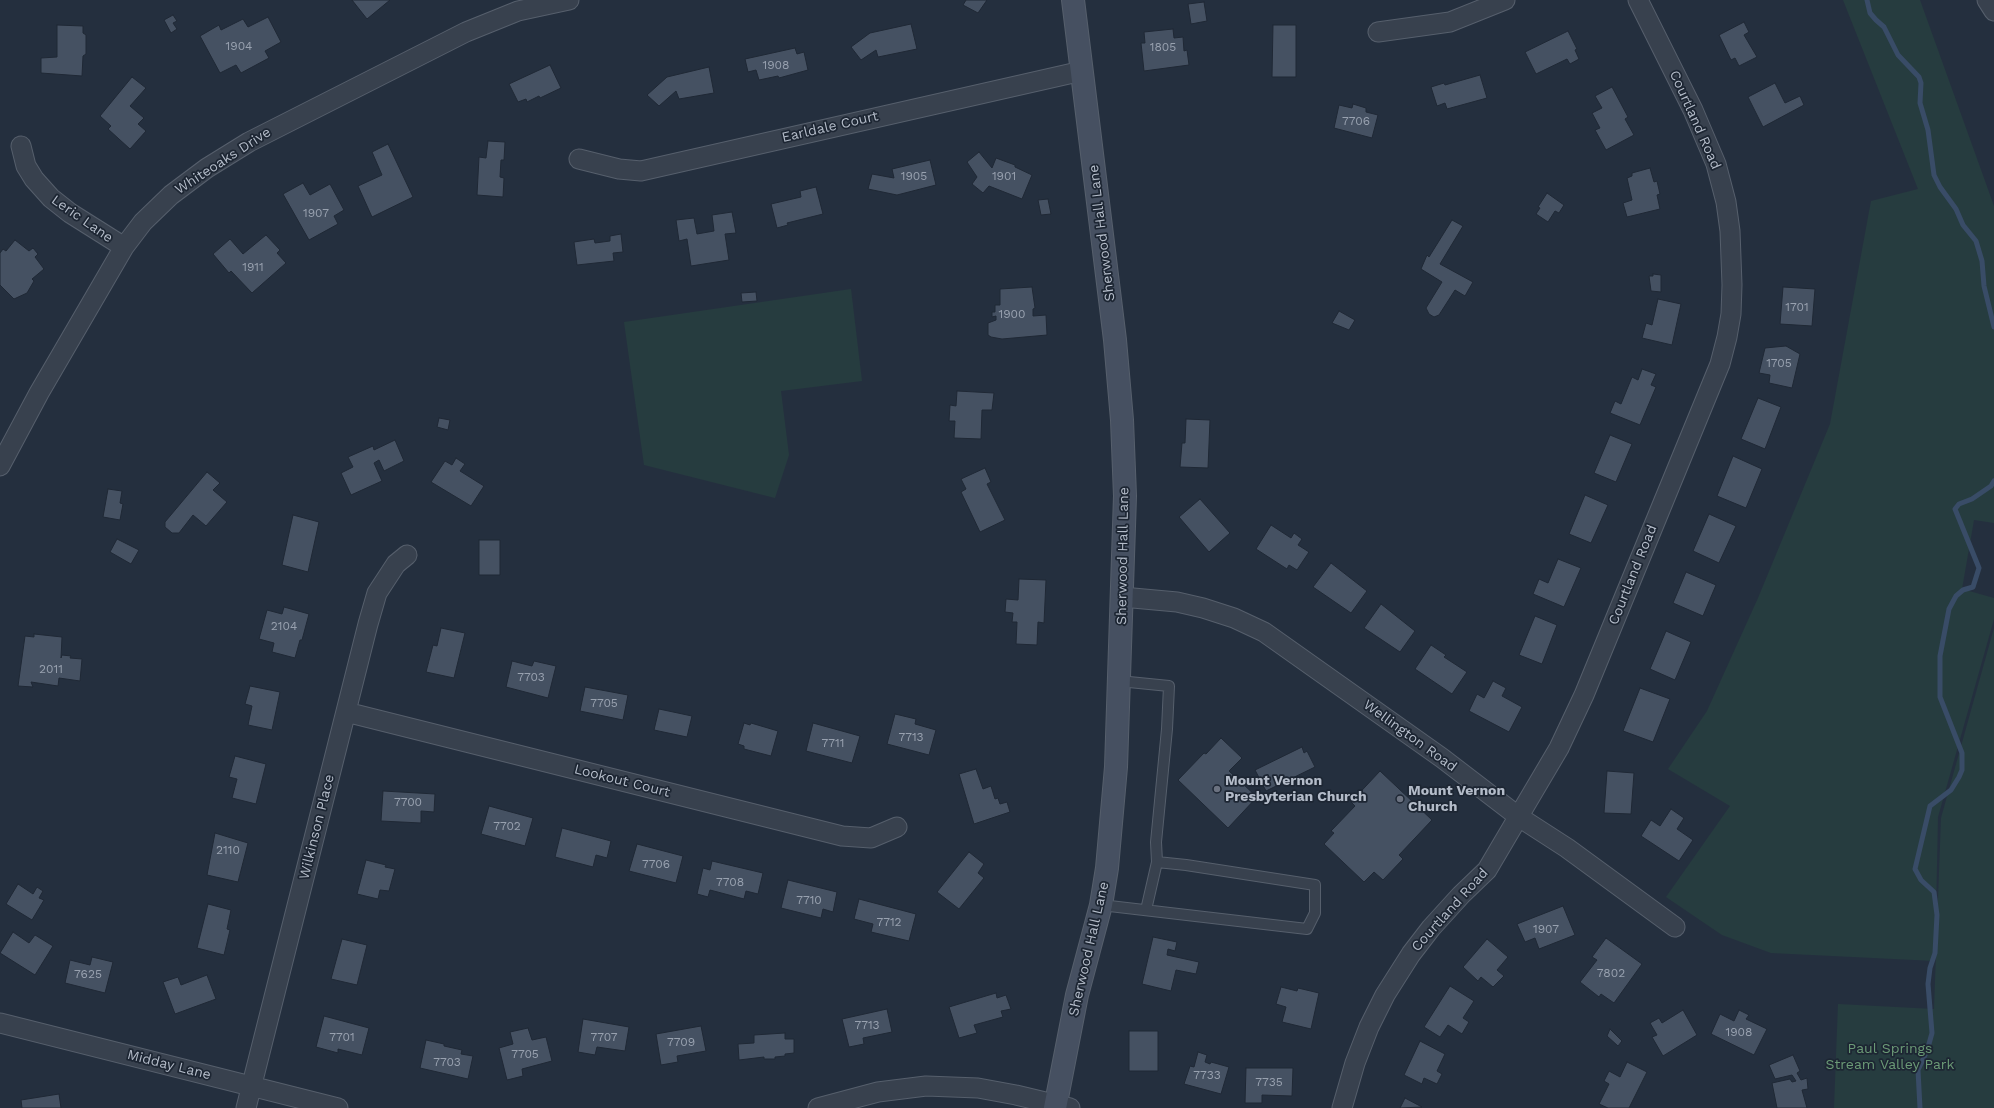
<!DOCTYPE html>
<html>
<head>
<meta charset="utf-8">
<style>
  body { margin:0 }
  canvas { display:block; background:#242f3e }
</style>
</head>
<body>
<canvas width="1994" height="1108"></canvas>
<script>
const ctx = document.querySelector('canvas').getContext('2d');
ctx.lineJoin = 'round';
function fillPath(path, color) { ctx.fillStyle = color; ctx.fill(path, 'evenodd'); }
const poly = rows => new Path2D(rows.map(r => 'M' + r).join(''));
function stroke(path, color, width, dash) { ctx.strokeStyle = color; ctx.lineWidth = width; ctx.lineCap = dash ? 'butt' : 'round'; ctx.setLineDash(dash || []); ctx.stroke(path); }
function drawText(font, color, halo, rows, align = 'center') {
  ctx.font = font + ' "Work Sans",sans-serif'; ctx.lineWidth = 3.5; ctx.setLineDash([]); ctx.textBaseline = 'middle'; ctx.strokeStyle = halo; ctx.fillStyle = color; for (const [text, x, y, turn = 0] of rows) {
    ctx.save(); ctx.translate(x, y); ctx.rotate((+turn || 0) * Math.PI / 180); ctx.textAlign = isNaN(turn) ? turn : align; if (halo) ctx.strokeText(text, 0, 0); ctx.fillText(text, 0, 0); ctx.restore();
  }
}
fillPath(poly([
  [1843,0,1920,0,1994,206,1994,523,1974,520,1962,589,1994,598,1994,619,1938,817,1935,961,1771,953,1722,935,1666,897,1730,806,1668,769,1707,711,1758,598,1830,424,1871,201,1918,189],
  [851,289,862,381,781,391,789,455,775,498,644,465,624,322],
  [1994,628,1994,1108,1834,1108,1838,1004,1934,1009,1941,818]
]), '#263c3f');
stroke(poly([
  [1867,0,1870,13,1876,20,1884,27,1898,55,1919,77,1921,83,1920,103,1928,130,1934,175,1940,187,1956,209,1963,225,1976,241,1982,261,1984,286,1994,327],
  [1920,1108,1918,1070,1927,1051,1932,1033,1928,984,1930,968,1935,953,1937,915,1934,892,1921,880,1915,869,1930,806,1951,790,1959,777,1962,770,1962,753,1940,697,1940,656,1949,609,1956,596,1963,590,1973,587,1979,568,1955,509,1959,504,1972,499,1991,486,1994,481]
]), '#394c67', 5);
const building = poly([
  [352,0,390,0,367,19,352,0],
  [966,0,987,0,978,13,963,5,966,0],
  [1204,2,1207,21,1191,24,1188,4,1204,2],
  [173,15,177,21,173,23,177,29,171,33,164,20,173,15],
  [268,17,281,42,265,51,269,58,241,73,236,65,220,73,200,36,219,25,221,30,243,19,248,27,268,17],
  [1744,22,1749,32,1744,35,1757,57,1739,66,1735,58,1731,60,1719,35,1744,22],
  [911,24,917,49,878,57,876,50,861,60,851,47,870,33,911,24],
  [57,25,83,26,83,33,86,35,86,54,83,56,82,76,41,73,41,58,57,57,57,25],
  [1273,25,1296,25,1296,77,1272,77,1273,25],
  [1173,29,1174,38,1183,37,1184,51,1187,50,1189,65,1144,71,1141,43,1145,43,1144,32,1173,29],
  [1568,31,1577,49,1575,50,1579,59,1570,64,1567,59,1536,74,1525,52,1568,31],
  [795,48,797,54,804,52,808,70,779,78,778,76,759,80,756,70,748,72,745,59,795,48],
  [550,65,561,88,540,98,539,96,527,102,526,99,518,102,509,84,550,65],
  [709,67,714,93,679,99,676,91,659,106,647,95,667,77,709,67],
  [1480,75,1487,98,1447,109,1445,103,1437,106,1431,87,1444,83,1445,85,1480,75],
  [132,77,146,88,130,106,144,118,138,124,146,131,130,149,108,129,111,126,100,116,132,77],
  [1775,83,1785,103,1800,96,1804,105,1763,127,1748,97,1775,83],
  [1612,87,1628,117,1625,119,1634,135,1606,150,1595,130,1600,128,1592,113,1602,108,1595,96,1612,87],
  [1353,104,1366,108,1366,112,1378,115,1372,138,1334,128,1339,105,1352,108,1353,104],
  [488,141,505,142,504,160,501,160,500,177,504,178,503,197,477,195,479,157,486,158,488,141],
  [388,144,413,197,372,217,358,186,382,175,372,152,388,144],
  [979,152,992,168,996,158,1015,165,1015,167,1032,175,1022,199,989,186,983,193,972,184,977,177,967,162,979,152],
  [930,160,936,185,897,195,868,189,872,174,894,178,892,169,930,160],
  [1650,168,1654,182,1657,181,1660,194,1657,195,1660,209,1627,217,1623,203,1632,200,1627,178,1632,176,1632,173,1650,168],
  [303,183,310,195,330,184,344,210,334,216,338,224,309,240,283,194,303,183],
  [816,187,823,214,787,223,788,225,777,228,771,204,801,197,800,191,816,187],
  [1547,193,1564,205,1559,213,1555,211,1548,222,1536,214,1540,208,1538,207,1547,193],
  [1048,199,1051,214,1041,215,1038,200,1048,199],
  [732,212,736,233,725,234,729,260,691,266,687,239,679,241,676,220,694,218,697,234,714,231,712,215,732,212],
  [1452,220,1463,226,1440,264,1473,282,1465,296,1455,290,1439,315,1434,317,1429,314,1426,308,1442,282,1421,269,1427,255,1429,257,1452,220],
  [621,234,623,252,613,253,614,261,577,265,574,242,594,239,595,243,610,241,610,236,621,234],
  [266,235,280,250,277,253,286,263,252,293,231,271,229,273,213,254,230,239,243,254,266,235],
  [15,240,29,251,33,248,38,254,35,257,44,269,32,279,34,281,27,293,14,299,0,285,0,253,3,249,6,251,15,240],
  [1653,274,1661,275,1661,292,1651,291,1649,276,1653,276,1653,274],
  [1032,287,1035,308,1033,309,1033,316,1046,315,1047,335,1002,339,991,337,988,335,988,323,996,320,996,316,992,317,992,312,995,312,995,305,1000,305,1000,289,1032,287],
  [1783,287,1815,289,1812,326,1780,324,1783,287],
  [756,292,757,301,742,302,741,293,756,292],
  [1658,299,1681,304,1672,345,1642,338,1646,323,1652,325,1658,299],
  [1339,311,1355,320,1349,330,1332,323,1339,311],
  [1786,346,1800,354,1792,388,1769,383,1770,375,1759,373,1765,348,1786,346],
  [1642,369,1656,374,1651,385,1656,387,1640,425,1610,413,1615,401,1621,404,1632,377,1638,380,1642,369],
  [957,391,994,393,992,410,982,410,981,439,954,438,955,421,949,421,950,405,956,406,957,391],
  [1758,398,1781,407,1765,449,1741,439,1758,398],
  [439,418,450,420,448,430,437,427,439,418],
  [1186,419,1210,420,1208,468,1180,467,1182,443,1185,443,1186,419],
  [1610,435,1632,444,1616,482,1594,473,1610,435],
  [395,440,404,461,384,471,379,460,374,463,382,481,351,495,341,473,353,467,348,457,373,446,374,450,395,440],
  [1733,456,1762,469,1746,508,1717,496,1733,456],
  [456,458,465,464,460,471,484,486,471,506,431,482,445,461,452,465,456,458],
  [985,468,991,482,987,484,1005,520,980,532,961,492,966,489,961,479,985,468],
  [207,472,220,483,213,490,227,502,206,526,193,515,179,533,172,533,165,527,165,522,207,472],
  [108,489,122,491,120,503,123,504,120,520,103,517,108,489],
  [1585,495,1608,505,1591,543,1569,534,1585,495],
  [1200,499,1230,533,1209,552,1179,517,1200,499],
  [1709,514,1736,526,1719,563,1693,551,1709,514],
  [293,515,319,522,308,572,282,565,293,515],
  [1271,525,1291,538,1294,533,1302,539,1298,545,1309,552,1297,570,1289,565,1287,569,1256,549,1271,525],
  [117,539,139,550,131,564,110,552,117,539],
  [479,540,500,540,500,575,479,575,479,540],
  [1558,559,1581,568,1564,607,1533,594,1539,579,1548,583,1558,559],
  [1331,563,1367,591,1351,613,1313,587,1331,563],
  [1686,572,1716,585,1703,616,1673,603,1686,572],
  [1019,579,1046,580,1044,623,1038,622,1037,645,1016,644,1017,622,1012,622,1013,613,1005,612,1006,599,1018,600,1019,579],
  [1381,604,1415,631,1400,652,1364,628,1381,604],
  [284,607,309,614,302,640,300,640,295,658,272,652,274,643,259,639,267,610,282,614,284,607],
  [1535,616,1557,625,1542,664,1519,655,1535,616],
  [441,628,465,633,454,678,426,672,433,645,437,646,441,628],
  [1666,631,1691,642,1675,680,1650,669,1666,631],
  [34,634,62,637,61,658,62,655,71,656,70,658,82,659,80,681,59,678,58,686,31,682,33,687,18,686,25,636,34,637,34,634],
  [1431,645,1446,655,1444,657,1467,672,1452,694,1415,669,1431,645],
  [512,661,532,666,534,661,556,666,548,698,506,687,512,661],
  [1493,681,1506,688,1502,696,1522,707,1509,732,1469,711,1477,694,1484,698,1493,681],
  [250,686,280,692,272,730,248,725,252,706,245,704,250,686],
  [585,687,628,695,623,720,580,711,585,687],
  [1640,688,1670,699,1653,742,1623,731,1640,688],
  [659,709,692,716,687,737,654,730,659,709],
  [895,714,916,719,915,724,936,730,929,755,887,744,895,714],
  [744,723,750,725,751,723,778,731,771,756,744,749,744,746,738,744,744,723],
  [813,723,860,736,852,763,806,751,813,723],
  [1221,738,1242,758,1229,771,1257,797,1228,828,1178,780,1204,753,1206,754,1221,738],
  [1302,747,1304,753,1307,751,1315,767,1266,791,1255,770,1302,747],
  [235,756,266,764,256,804,232,798,237,779,229,777,235,756],
  [976,769,983,789,991,786,995,799,998,798,1000,804,1007,802,1010,812,974,824,959,774,976,769],
  [1380,771,1432,820,1399,855,1403,859,1383,880,1374,872,1364,882,1324,844,1334,833,1331,831,1355,806,1351,802,1380,771],
  [1607,771,1634,773,1631,814,1604,813,1607,771],
  [383,791,435,794,434,812,421,811,421,823,381,821,383,791],
  [489,806,533,818,525,846,481,834,489,806],
  [1671,809,1684,818,1677,829,1693,840,1679,861,1641,836,1651,820,1660,826,1671,809],
  [562,828,611,841,607,858,596,855,593,867,555,857,562,828],
  [215,833,248,843,238,882,207,875,215,833],
  [637,844,683,856,676,883,629,871,637,844],
  [969,852,984,864,978,873,984,878,959,909,937,892,969,852],
  [366,860,386,865,385,867,395,869,389,891,380,890,378,899,357,894,366,860],
  [712,861,763,873,758,894,746,891,744,899,710,890,708,897,697,894,703,868,710,870,712,861],
  [788,880,837,892,833,912,823,909,821,918,781,908,788,880],
  [18,884,33,894,37,887,43,891,39,898,44,900,32,920,6,904,18,884],
  [859,899,916,914,909,941,871,932,873,924,854,919,859,899],
  [208,904,231,910,227,929,230,930,224,955,197,948,208,904],
  [1563,906,1575,935,1539,949,1535,938,1525,942,1517,924,1563,906],
  [13,932,29,943,35,935,53,946,35,975,0,953,13,932],
  [1153,937,1177,942,1175,951,1168,949,1167,955,1199,962,1196,974,1176,970,1171,991,1142,984,1153,937],
  [1606,938,1642,964,1614,1003,1601,994,1599,997,1580,982,1597,960,1592,957,1606,938],
  [342,939,367,945,357,985,331,979,342,939],
  [1487,939,1508,957,1497,970,1504,976,1493,987,1481,977,1478,981,1463,967,1487,939],
  [92,957,113,962,105,993,65,983,70,960,90,965,92,957],
  [207,975,216,999,175,1014,163,982,178,977,181,985,207,975],
  [1450,986,1474,1001,1463,1018,1469,1022,1462,1034,1448,1025,1440,1037,1424,1027,1450,986],
  [1281,987,1297,991,1298,988,1319,993,1311,1029,1282,1022,1286,1007,1276,1004,1281,987],
  [996,993,997,998,1006,995,1011,1009,1001,1011,1003,1017,974,1025,977,1033,959,1038,949,1007,996,993],
  [887,1009,892,1032,863,1038,864,1044,849,1047,842,1019,887,1009],
  [1683,1010,1697,1035,1663,1056,1652,1037,1657,1035,1650,1023,1659,1018,1662,1023,1683,1010],
  [1739,1010,1749,1015,1746,1019,1767,1029,1754,1055,1711,1034,1720,1014,1734,1021,1739,1010],
  [324,1016,369,1028,362,1055,338,1049,338,1053,316,1047,324,1016],
  [583,1019,629,1027,625,1051,597,1047,595,1055,578,1052,583,1019],
  [701,1026,706,1051,677,1056,678,1062,661,1065,656,1034,701,1026],
  [528,1028,532,1040,546,1037,552,1061,522,1069,523,1076,507,1080,499,1048,513,1044,510,1032,528,1028],
  [1610,1029,1622,1041,1618,1046,1607,1036,1610,1029],
  [1129,1031,1158,1031,1158,1071,1129,1071,1129,1031],
  [785,1033,785,1039,794,1039,794,1053,785,1054,785,1056,775,1057,775,1059,764,1059,764,1057,739,1060,738,1044,754,1043,754,1035,785,1033],
  [426,1040,444,1044,444,1046,462,1050,461,1054,473,1056,468,1079,420,1068,426,1040],
  [1420,1041,1445,1054,1437,1071,1442,1074,1437,1084,1424,1078,1422,1084,1404,1075,1420,1041],
  [1198,1052,1207,1055,1205,1062,1210,1064,1211,1062,1229,1067,1221,1094,1184,1084,1190,1066,1194,1067,1198,1052],
  [1793,1055,1800,1071,1797,1073,1801,1080,1807,1078,1808,1089,1802,1090,1807,1108,1777,1108,1772,1083,1790,1079,1792,1082,1796,1081,1792,1075,1775,1079,1769,1065,1793,1055],
  [1627,1062,1647,1072,1629,1108,1608,1108,1599,1104,1609,1084,1604,1081,1609,1071,1620,1077,1627,1062],
  [1246,1068,1293,1068,1292,1096,1262,1095,1262,1103,1245,1103,1246,1068],
  [59,1094,61,1108,22,1108,21,1100,59,1094],
  [1405,1098,1422,1107,1400,1108,1405,1098]
]);
fillPath(building, '#455162');
stroke(building, '#1f2835', 1);
const lane = poly([
  [1101,905,1307,929,1315,913,1315,885,1186,865,1157,862,1156,842,1167,729,1169,686,1119,681],
  [1146,910,1157,862]
]);
const street = poly([
  [1987,0,1994,11],
  [1378,32,1450,22,1505,0],
  [21,146,26,166,34,179,51,198,70,213,124,247],
  [579,159,619,169,641,171,1082,71],
  [0,466,39,393,124,247,143,222,171,195,207,168,249,142,466,32,518,11,569,0],
  [1122,597,1177,602,1203,608,1234,618,1264,632,1442,758,1519,817,1567,848,1675,927],
  [346,712,842,836,871,838,897,827],
  [0,1023,338,1108],
  [246,1108,368,624,377,593,396,564,407,555],
  [818,1108,878,1092,926,1086,978,1088,1016,1095,1070,1108],
  [1342,1108,1355,1063,1369,1027,1385,995,1411,954,1431,928,1461,895,1487,870,1559,748,1584,695,1720,364,1727,337,1731,314,1732,285,1730,231,1726,202,1716,164,1693,110,1638,0]
]);
const secondary = poly([
  [1055,1108,1077,995,1101,905,1107,868,1116,767,1125,496,1122,420,1115,340,1073,0]
]);
stroke(lane, '#565f6c', 12);
stroke(street, '#565f6c', 21);
stroke(secondary, '#565f6c', 24);
stroke(lane, '#38414e', 10);
stroke(street, '#38414e', 19);
stroke(secondary, '#465061', 22);
for (const [x, y, r, color] of [
  [1217,789,4,"#6b7280"],
  [1400,799,4,"#6b7280"]
]) { const dot = new Path2D(); dot.arc(x, y, r, 0, 2 * Math.PI); ctx.fillStyle = color; ctx.fill(dot); stroke(dot, '#1d2633', 1.5); }
drawText('12px', '#98a1af', null, [
  ["1904",239,46],
  ["1805",1163,47],
  ["1908",776,65],
  ["7706",1356,121],
  ["1905",914,176],
  ["1901",1004,176],
  ["1907",316,213],
  ["1911",253,267],
  ["1701",1797,307],
  ["1900",1012,314],
  ["1705",1779,363],
  ["2104",284,626],
  ["2011",51,669],
  ["7703",531,677],
  ["7705",604,703],
  ["7713",911,737],
  ["7711",833,743],
  ["7700",408,802],
  ["7702",507,826],
  ["2110",228,850],
  ["7706",656,864],
  ["7708",730,882],
  ["7710",809,900],
  ["7712",889,922],
  ["1907",1546,929],
  ["7802",1611,973],
  ["7625",88,974],
  ["7713",867,1025],
  ["1908",1739,1032],
  ["7701",342,1037],
  ["7707",604,1037],
  ["7709",681,1042],
  ["7705",525,1054],
  ["7703",447,1062],
  ["7733",1207,1075],
  ["7735",1269,1082]
]);
drawText('14px', '#b4bcc9', '#1d2633', [
  ["Courtland Road",1695,120,66],
  ["Earldale Court",830,127,-13],
  ["Whiteoaks Drive",223,161,-33],
  ["Leric Lane",82,219,35],
  ["Sherwood Hall Lane",1102,233,-97],
  ["Sherwood Hall Lane",1123,556,-89],
  ["Courtland Road",1633,575,-68],
  ["Wellington Road",1410,736,36],
  ["Lookout Court",622,781,14],
  ["Wilkinson Place",317,827,-76],
  ["Courtland Road",1450,910,-48],
  ["Sherwood Hall Lane",1089,949,-77],
  ["Midday Lane",169,1065,14]
]);
drawText('bold 14px', '#b4bcc9', '#1d2633', [
  ["Mount Vernon",1225,781],
  ["Presbyterian Church",1225,797],
  ["Mount Vernon",1408,791],
  ["Church",1408,807]
], 'left');
drawText('14px', '#6b9a76', '#1d2633', [
  ["Paul Springs",1890,1049],
  ["Stream Valley Park",1890,1065]
]);
</script>
</body>
</html>
